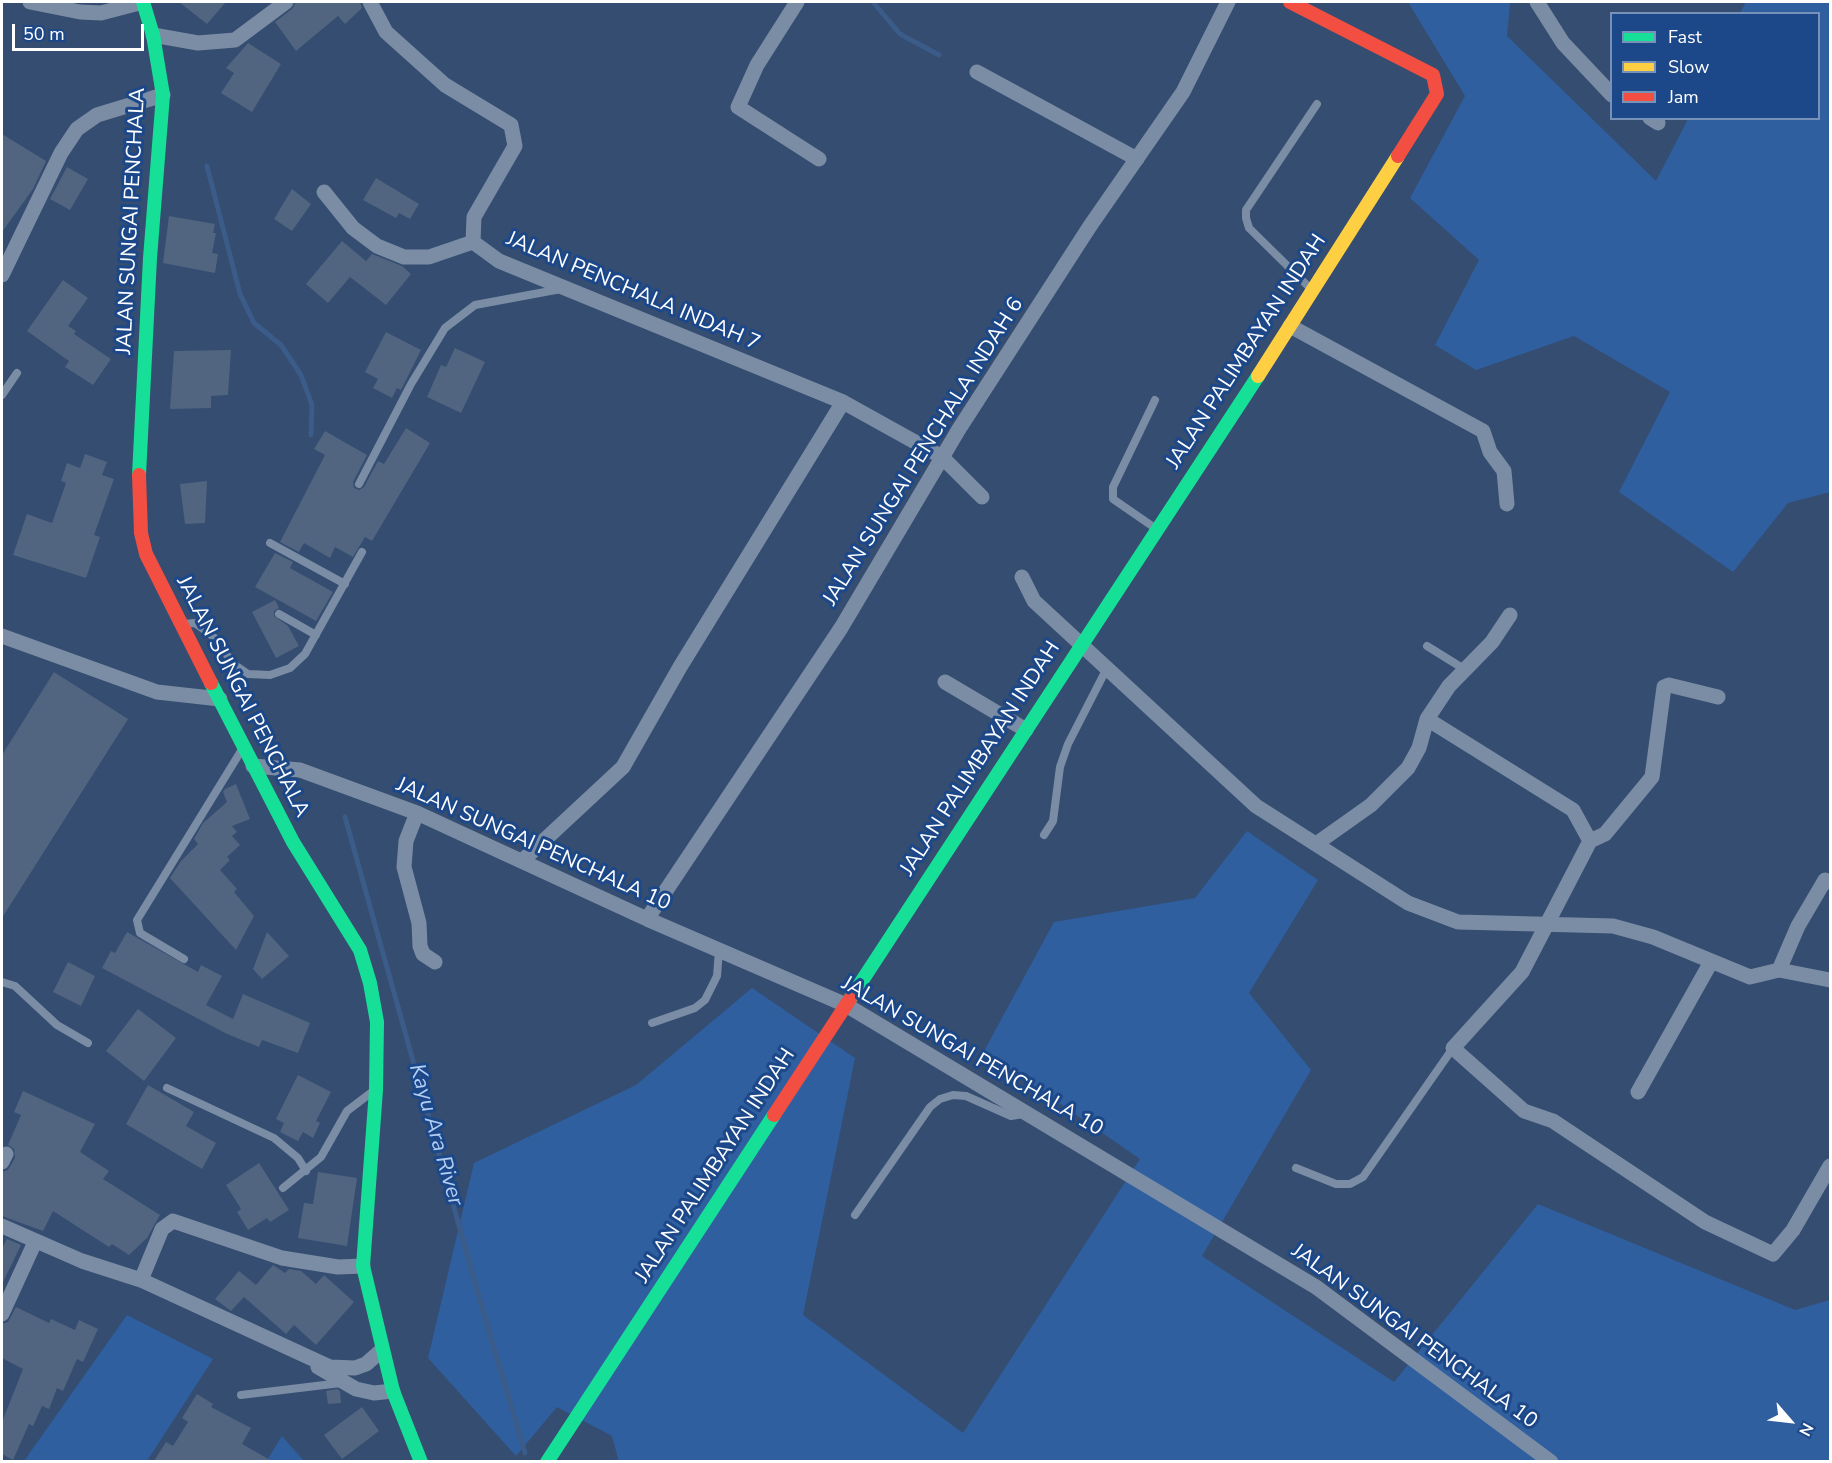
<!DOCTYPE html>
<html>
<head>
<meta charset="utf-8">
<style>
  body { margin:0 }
  #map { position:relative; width:1832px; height:1463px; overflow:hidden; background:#344d70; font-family:"Nunito Sans",sans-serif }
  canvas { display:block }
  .frame { position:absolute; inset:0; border:3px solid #fff; pointer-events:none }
  .legend { position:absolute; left:1610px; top:12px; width:210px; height:108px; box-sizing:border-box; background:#1c4889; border:2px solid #7791b8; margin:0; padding:8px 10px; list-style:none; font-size:18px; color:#fff }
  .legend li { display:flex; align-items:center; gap:12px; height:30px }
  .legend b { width:30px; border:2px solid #7791b8 }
  .north { position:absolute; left:1760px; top:1391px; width:60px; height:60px; -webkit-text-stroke:4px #1c4889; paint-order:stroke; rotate:118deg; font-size:16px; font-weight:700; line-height:24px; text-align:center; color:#fff }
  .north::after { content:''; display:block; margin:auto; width:21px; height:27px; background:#fff; clip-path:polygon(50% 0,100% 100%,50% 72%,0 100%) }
  .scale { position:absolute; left:12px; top:24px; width:132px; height:27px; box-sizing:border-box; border:3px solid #fff; border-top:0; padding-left:8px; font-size:18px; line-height:21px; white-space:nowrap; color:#fff; -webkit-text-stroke:4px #1c4889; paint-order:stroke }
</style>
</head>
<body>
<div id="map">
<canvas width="1832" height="1463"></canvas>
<div class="frame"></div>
<ul class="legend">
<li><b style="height:8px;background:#16e098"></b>Fast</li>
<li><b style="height:8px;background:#ffcf43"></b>Slow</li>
<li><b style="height:8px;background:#f24e42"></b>Jam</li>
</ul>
<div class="north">N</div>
<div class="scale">50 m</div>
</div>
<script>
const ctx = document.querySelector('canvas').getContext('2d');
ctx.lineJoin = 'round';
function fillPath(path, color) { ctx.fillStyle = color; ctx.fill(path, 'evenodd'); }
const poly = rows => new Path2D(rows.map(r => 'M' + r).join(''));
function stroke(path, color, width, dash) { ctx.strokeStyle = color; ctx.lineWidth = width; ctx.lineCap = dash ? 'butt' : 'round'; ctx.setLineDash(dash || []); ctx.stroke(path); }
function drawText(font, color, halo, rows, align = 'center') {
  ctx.font = font + ' "Nunito Sans",sans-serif'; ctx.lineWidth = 6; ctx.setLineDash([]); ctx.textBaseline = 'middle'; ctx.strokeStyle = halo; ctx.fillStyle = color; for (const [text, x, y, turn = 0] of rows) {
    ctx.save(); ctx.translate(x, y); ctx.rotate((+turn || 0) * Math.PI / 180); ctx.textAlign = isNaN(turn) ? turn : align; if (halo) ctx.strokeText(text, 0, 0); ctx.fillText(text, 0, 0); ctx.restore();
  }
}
fillPath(poly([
  [1408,2,1510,2,1507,36,1656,181,1688,119,1818,118,1818,14,1740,13,1746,2,1830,2,1830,492,1788,503,1733,572,1619,492,1670,392,1574,336,1476,370,1435,345,1479,260,1410,198,1465,96],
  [1247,831,1318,880,1249,993,1311,1070,1202,1256,1394,1382,1538,1204,1795,1310,1830,1300,1830,1461,619,1462,612,1436,557,1407,516,1456,428,1358,474,1163,636,1085,752,988,855,1058,803,1315,963,1433,1140,1159,984,1051,1054,922,1195,898],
  [127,1315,213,1359,147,1461,24,1461],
  [282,1436,304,1461,266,1462]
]), '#305fa0');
stroke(poly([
  [873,2,900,34,939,55],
  [207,166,240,294,254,323,281,345,301,375,312,405,311,435],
  [345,817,477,1290,525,1453]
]), '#3b5b89', 5);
fillPath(poly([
  [179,2,226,2,207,24],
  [296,2,360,2,362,8,345,24,338,16,296,51,275,22,292,9],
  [248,43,281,64,252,112,221,93,234,73,226,68],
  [2,134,46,161,33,189,2,232],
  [67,167,88,179,70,210,50,199],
  [376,178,419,204,410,219,399,213,396,218,363,200],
  [292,189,311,204,292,231,274,219],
  [169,216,215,224,213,233,216,233,212,253,218,254,215,273,163,263],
  [342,241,366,261,372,254,402,266,411,274,386,305,350,277,328,303,306,284],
  [63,280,88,298,68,326,76,331,74,334,111,359,93,385,65,367,69,361,27,331],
  [386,332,421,350,401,390,397,388,392,398,373,388,378,379,365,372],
  [455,348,485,362,461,413,427,397,441,365,446,367],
  [231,350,228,395,211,396,211,408,170,409,174,351],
  [406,428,430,443,372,541,365,537,353,557,335,547,330,558,304,543,299,552,280,542,325,455,314,449,325,431,367,455,353,482,354,488,359,490,364,487,378,461,384,464],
  [85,454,107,462,102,475,114,479,94,535,100,537,86,578,13,555,27,514,52,523,66,483,61,481,67,463,80,468],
  [207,481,205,523,185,524,180,484],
  [275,553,293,562,290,568,333,592,316,621,255,587],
  [275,600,279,608,274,611,274,616,288,626,299,646,276,658,252,612],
  [54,672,128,719,2,918,2,755],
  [236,784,250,819,232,826,237,832,232,836,240,845,227,857,230,860,220,870,237,889,234,892,254,916,236,950,170,878,181,861,198,844,194,839,203,823,227,802,223,792,225,789],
  [127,932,198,972,201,965,222,976,206,1005,233,1019,243,994,310,1023,298,1053,262,1040,259,1047,227,1034,102,968,111,951,115,953],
  [267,932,289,956,262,979,253,969],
  [68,962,95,976,81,1006,53,992],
  [138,1009,176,1038,144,1081,106,1051],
  [298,1075,331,1092,316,1121,320,1123,313,1138,303,1132,298,1141,280,1132,284,1123,276,1119],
  [148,1085,194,1112,186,1126,216,1143,202,1169,126,1124],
  [23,1091,95,1124,80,1152,109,1171,103,1179,160,1215,147,1238,129,1255,112,1244,109,1247,53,1211,43,1231,2,1216,2,1172,8,1170,15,1158,14,1149,8,1145,21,1115,14,1112],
  [259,1163,289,1210,270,1222,267,1218,248,1230,237,1212,241,1209,226,1185],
  [318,1172,357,1178,347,1246,298,1238,304,1203,313,1204],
  [7,1239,21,1245,2,1284,2,1248],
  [273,1265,285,1273,289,1269,301,1271,316,1284,324,1275,354,1302,316,1345,294,1325,286,1334,244,1297,231,1311,215,1299,239,1271,256,1285],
  [16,1307,49,1323,51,1319,75,1330,79,1320,98,1329,83,1362,77,1359,63,1391,57,1388,49,1409,42,1406,33,1426,29,1424,13,1460,2,1454,2,1422,23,1369,2,1358,2,1324,8,1322],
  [337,1389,340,1391,341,1403,328,1404,326,1391],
  [197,1394,213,1404,211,1407,251,1428,242,1444,272,1461,154,1461,166,1442,173,1446,188,1422,182,1418],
  [362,1407,379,1431,342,1459,324,1435]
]), '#516580');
stroke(poly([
  [1312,290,1249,228,1246,218,1246,210,1317,104],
  [2,395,17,373],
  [359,484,411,384,445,328,475,305,561,289],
  [1155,528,1113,499,1113,487,1155,400],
  [270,543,345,584],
  [279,614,316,635],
  [182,624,195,623,210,634,219,642,232,663,248,674,270,675,290,668,305,654,362,552],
  [1427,646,1464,669],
  [1044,835,1053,821,1060,767,1068,744,1107,668],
  [184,959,140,933,137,920,241,751],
  [2,982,15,986,57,1025,88,1043],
  [652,1023,695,1008,705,1000,717,976,719,950],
  [167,1088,274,1138,298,1158,306,1171],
  [1296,1168,1336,1184,1350,1184,1363,1177,1453,1048],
  [283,1188,321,1157,347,1111,372,1092],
  [855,1215,930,1107,940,1099,953,1095,966,1096,1011,1116,1023,1114],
  [241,1395,341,1383]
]), '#7b8da5', 8);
stroke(poly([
  [30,2,80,12,101,13,143,2],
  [370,2,386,32,445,85,511,125,515,146,474,217,473,242,499,261,843,402,942,457,982,497],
  [797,2,757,65,738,107,819,159],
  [1537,2,1563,43,1612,95],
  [153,35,198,43,235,40,286,2],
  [977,72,1137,159],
  [1650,118,1658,123],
  [324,192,353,228,377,246,404,257,429,257,473,242],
  [2,275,61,153,77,129,97,115,163,95],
  [1290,326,1483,431,1490,452,1504,471,1507,504],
  [1022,577,1034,601,1256,806,1408,903,1458,922,1613,926,1653,937,1750,977,1779,970,1830,980],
  [1510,615,1492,642,1449,686,1427,719,1573,810,1590,841,1522,972,1453,1048,1524,1111,1553,1121,1705,1222,1773,1254,1793,1230,1830,1166],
  [2,636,157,692,220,699],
  [945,682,1026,730],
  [253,766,300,770,417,813,647,919,846,1005,1316,1287,1551,1462],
  [417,813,406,841,404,867,419,923,420,946,423,954,435,962],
  [1590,841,1605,834,1652,777,1664,687,1669,685,1718,697],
  [1316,844,1371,805,1408,768,1419,748,1427,719],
  [522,861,623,767,680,667,843,402],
  [647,919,841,628,959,429,1090,226,1183,92,1228,2],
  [1779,970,1798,926,1825,880,1830,882],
  [1638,1092,1711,962],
  [2,1162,6,1154],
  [2,1226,82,1261,141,1280,330,1367,355,1368,366,1364,382,1350],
  [141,1280,162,1229,173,1221,282,1258,338,1267,363,1266],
  [2,1314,35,1242],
  [318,1367,356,1389,374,1393,393,1391]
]), '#7b8da5', 15);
stroke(poly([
  [139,475,150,258,163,95,153,35,143,2],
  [211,683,293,842,360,950,370,983,377,1022,376,1090,363,1266,393,1391,421,1462],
  [850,999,1258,376],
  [547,1462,774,1115]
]), '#16e098', 14);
stroke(poly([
  [1258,376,1398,156]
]), '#ffcf43', 14);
stroke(poly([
  [1290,2,1433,75,1437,94,1398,156],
  [139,475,141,533,146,554,211,683],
  [774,1115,850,999]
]), '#f24e42', 14);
drawText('21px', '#fff', '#1c4889', [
  ["JALAN SUNGAI PENCHALA",132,221,-87],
  ["JALAN PENCHALA INDAH 7",633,292,23],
  ["JALAN PALIMBAYAN INDAH",1247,352,-57],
  ["JALAN SUNGAI PENCHALA INDAH 6",924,452,-58],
  ["JALAN SUNGAI PENCHALA",242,697,63],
  ["JALAN PALIMBAYAN INDAH",981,759,-57],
  ["JALAN SUNGAI PENCHALA 10",533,845,24],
  ["JALAN SUNGAI PENCHALA 10",972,1057,30],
  ["JALAN PALIMBAYAN INDAH",716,1166,-57],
  ["JALAN SUNGAI PENCHALA 10",1414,1337,36]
]);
drawText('italic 22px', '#b2cef3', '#1c4889', [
  ["Kayu Ara River",435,1135,74]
]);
</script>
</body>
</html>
